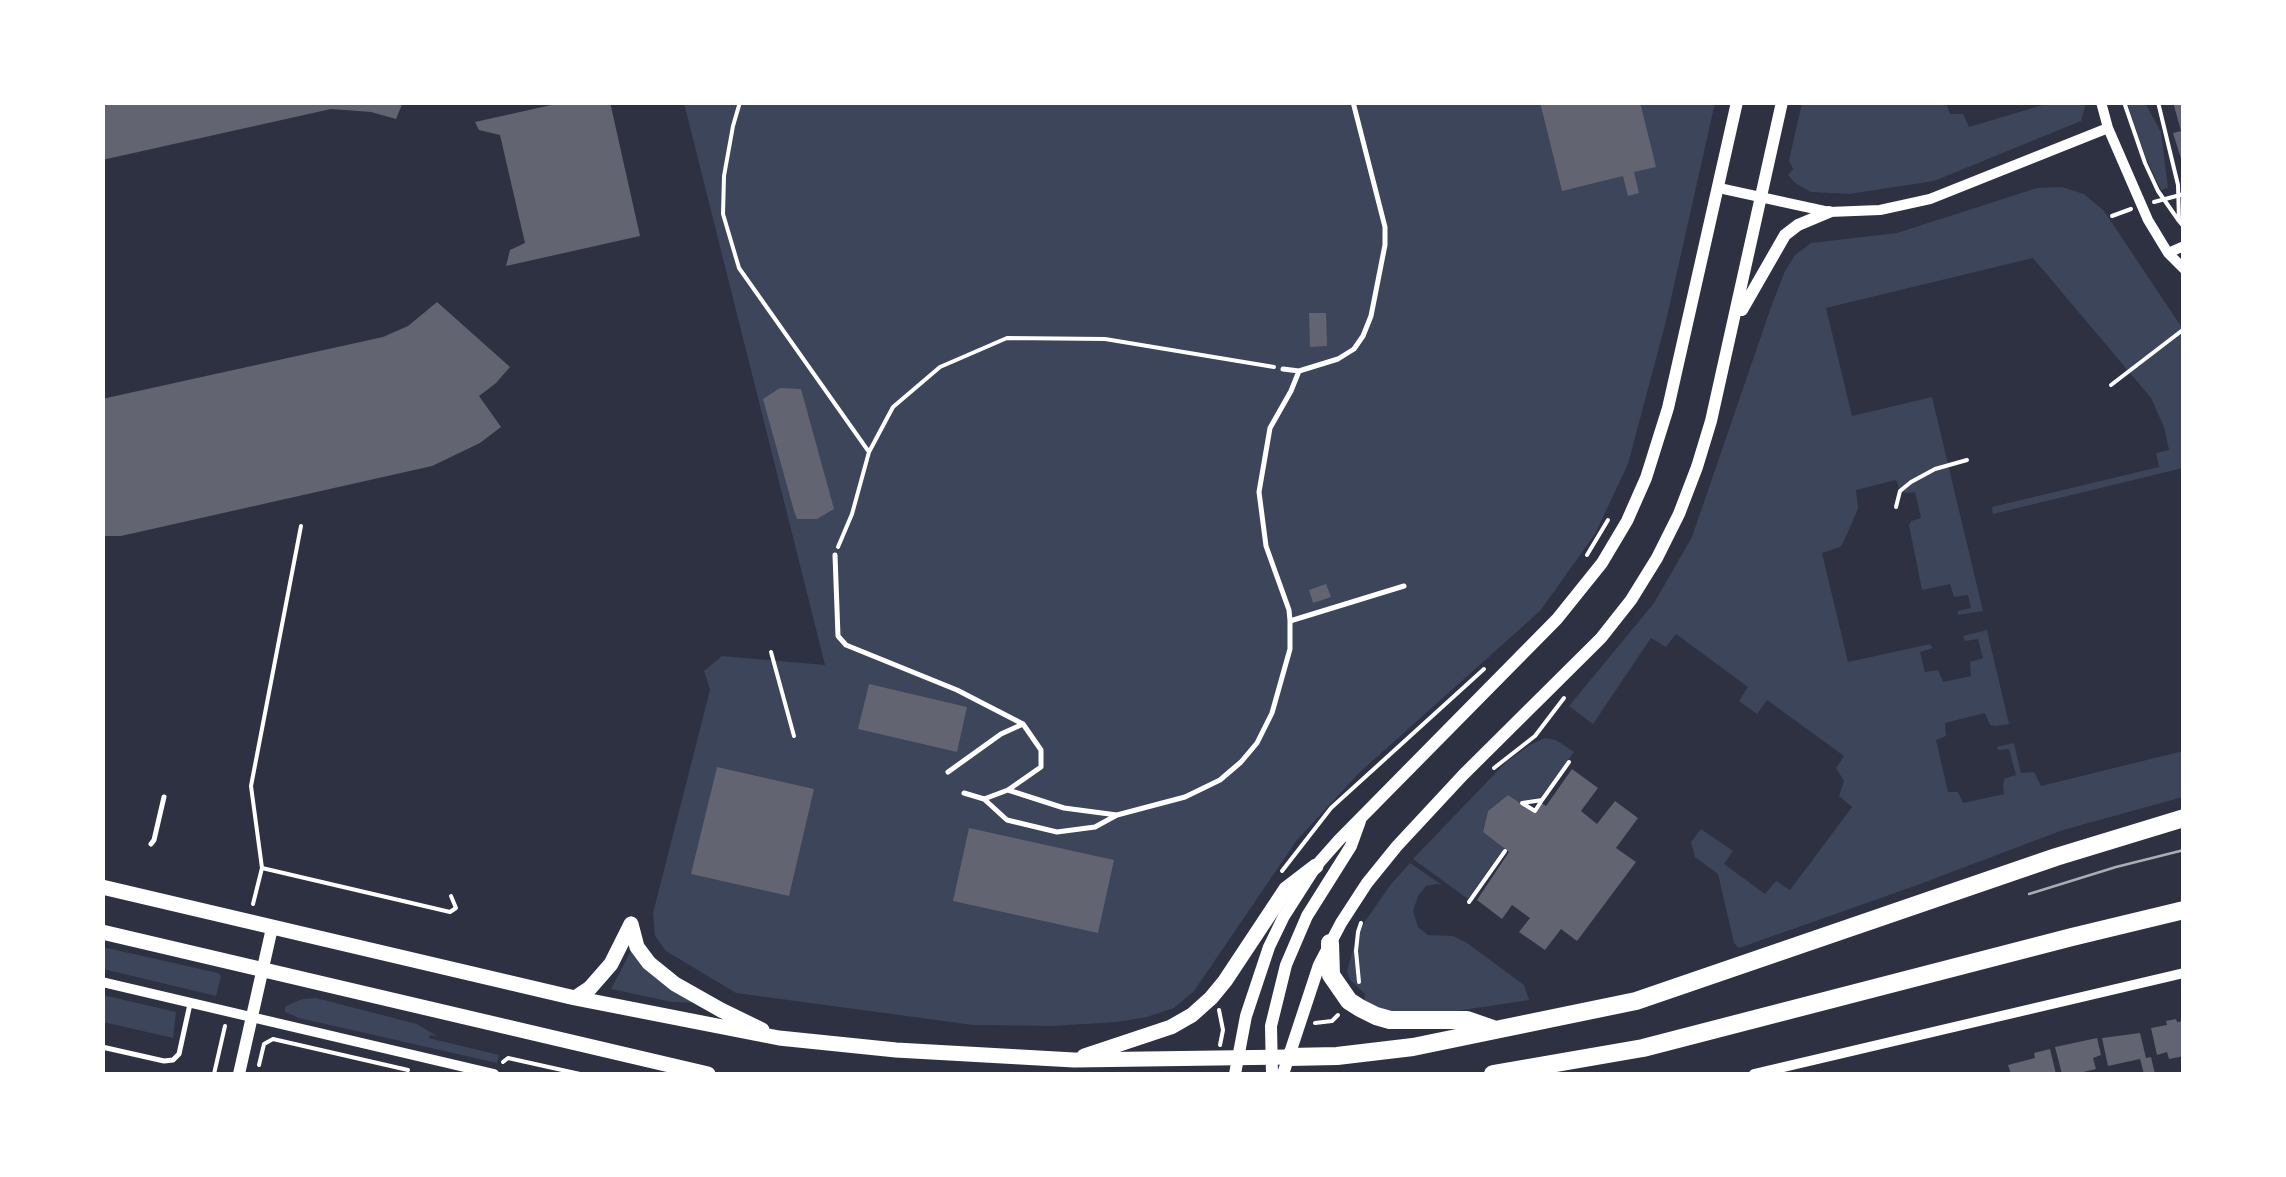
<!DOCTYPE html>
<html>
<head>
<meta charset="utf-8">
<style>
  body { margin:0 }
  #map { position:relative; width:2286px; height:1177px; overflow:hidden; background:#2d3142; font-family:Commissioner,sans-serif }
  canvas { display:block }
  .frame { position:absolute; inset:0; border:105px solid #fff; pointer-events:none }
</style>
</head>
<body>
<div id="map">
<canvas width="2286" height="1177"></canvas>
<div class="frame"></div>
</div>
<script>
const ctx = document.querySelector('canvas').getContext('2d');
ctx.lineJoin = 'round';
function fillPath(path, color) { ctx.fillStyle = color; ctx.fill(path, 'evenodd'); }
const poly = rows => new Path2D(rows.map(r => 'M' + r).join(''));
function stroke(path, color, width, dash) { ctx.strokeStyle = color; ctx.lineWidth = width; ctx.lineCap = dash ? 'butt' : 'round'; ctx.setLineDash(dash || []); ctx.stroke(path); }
fillPath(poly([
  [684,103,1715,103,1666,321,1628,464,1595,534,1540,611,1360,772,1297,840,1194,991,1174,1008,1147,1017,1117,1022,1051,1026,973,1025,736,993,666,951,655,936,653,913,710,690,704,671,722,656,825,665],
  [1802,103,1946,103,1950,114,1963,114,1969,127,2046,104,2046,103,2086,103,2081,121,1934,181,1849,194,1811,192,1795,183,1788,175,1793,169,1789,160],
  [2127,103,2145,103,2161,132,2168,188,2161,190,2145,156],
  [2062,187,2084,194,2104,211,2183,329,2183,468,1993,514,1992,507,2159,467,2156,453,2169,450,2164,427,2151,398,2033,258,1826,308,1852,416,1932,397,1983,611,1958,615,1958,611,1971,608,1968,595,1954,597,1950,584,1922,590,1909,525,1911,521,1921,518,1915,492,1906,493,1900,491,1896,480,1856,490,1858,509,1843,543,1840,547,1822,553,1848,662,1930,644,1933,648,1920,652,1925,672,1938,670,1943,682,1971,676,1970,662,1983,658,1978,639,1965,641,1963,636,1987,630,2009,724,1996,726,1990,725,1985,713,1945,723,1946,736,1936,740,1948,792,1958,792,1963,803,2004,794,2003,786,2004,779,2016,775,2009,749,1998,750,1997,747,2014,743,2021,773,2034,772,2041,786,2183,751,2183,797,2063,830,1912,887,1739,948,1734,943,1718,874,1695,857,1691,842,1701,829,1733,851,1724,864,1765,894,1776,881,1790,890,1852,807,1839,796,1844,781,1836,768,1844,756,1767,700,1757,714,1739,701,1748,687,1676,634,1666,647,1651,638,1593,724,1569,706,1654,603,1692,537,1771,307,1785,271,1795,255,1811,243,1897,233,2037,188],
  [1545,738,1556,740,1574,752,1541,797,1518,802,1508,795,1488,811,1483,832,1504,848,1468,899,1413,859,1506,762,1530,745],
  [1410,863,1442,885,1437,884,1426,886,1418,896,1413,911,1418,927,1428,935,1453,936,1467,943,1524,985,1529,1000,1417,1017,1400,1016,1364,1003,1365,994,1350,980,1347,971,1354,946,1364,923,1391,884],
  [103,947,218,973,221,976,216,996,103,969],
  [631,951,693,1002,693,1003,672,1002,611,989],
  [103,995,176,1012,173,1038,103,1022],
  [316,998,417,1024,437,1036,430,1035,429,1038,499,1055,497,1063,299,1018,285,1012,285,1007,290,1004,303,999]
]), '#3c4559');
fillPath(poly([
  [102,102,403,102,396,119,371,112,331,109,102,160],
  [565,102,610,102,640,236,506,266,510,250,525,243,500,135,479,130,475,122],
  [1540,102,1640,102,1656,167,1634,172,1639,193,1628,196,1623,176,1562,191],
  [2173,102,2184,102,2184,168,2173,133,2181,131],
  [437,302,510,367,496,383,479,396,501,427,480,443,432,466,121,536,102,536,102,399,383,337,408,326],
  [1309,313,1326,313,1327,346,1310,347],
  [780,388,801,389,834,509,817,519,797,519,794,511,763,399],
  [1326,584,1331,597,1313,603,1309,590],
  [869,684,967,707,957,752,858,729],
  [717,767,814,789,789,896,691,874],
  [1572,769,1598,788,1581,811,1597,824,1615,801,1638,818,1616,848,1636,862,1577,941,1561,929,1545,950,1519,932,1530,918,1512,905,1502,919,1477,900,1509,852,1483,832,1488,811,1508,795,1535,813,1541,803,1546,806],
  [969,828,1114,860,1098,933,953,901],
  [2176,1019,2177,1022,2184,1021,2184,1056,2169,1059,2167,1052,2157,1055,2151,1028,2167,1025,2166,1021],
  [2140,1033,2146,1058,2151,1057,2155,1074,2144,1074,2140,1059,2108,1066,2102,1038],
  [2097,1038,2101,1055,2093,1058,2096,1069,2075,1074,2062,1074,2055,1047],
  [2050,1049,2056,1074,2011,1074,2008,1065,2035,1058,2034,1053]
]), '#626471');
stroke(poly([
  [740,102,733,126,724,176,723,214,739,268,869,452,893,407,940,367,1007,338,1105,339,1274,367],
  [2124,102,2145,163,2158,191,2179,221,2184,220],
  [2158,102,2178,185,2179,221,2184,227],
  [2154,202,2184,194],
  [2112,216,2131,209],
  [2111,385,2184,329],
  [1896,507,1900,491,1911,482,1935,469,1967,460],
  [838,547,852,514,869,452],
  [1587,555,1608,520],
  [771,652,794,736],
  [1494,768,1535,736,1564,698],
  [1542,800,1522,803,1535,811,1542,800,1569,762],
  [262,868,251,786,301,526],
  [1282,871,1331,808,1484,669],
  [1469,902,1505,851],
  [253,904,262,868,450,912,456,908,451,896],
  [1359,982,1356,951,1358,932,1361,923],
  [1219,1010,1223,1030,1220,1045],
  [1315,1023,1332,1021,1338,1015],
  [503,1062,508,1058,580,1074],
  [259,1065,264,1044,273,1039,408,1070],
  [214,1074,225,1026]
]), '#fff', 4);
stroke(poly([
  [1283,369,1299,371,1338,359,1354,349,1363,336,1371,316,1385,245,1385,227,1353,102],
  [835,555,838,636,846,645,957,690,1023,724,1041,750,1041,767,1008,790],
  [1290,621,1404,586],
  [948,772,1001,734,1023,724],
  [964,793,984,799,1008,790,1064,808,1117,815,1095,827,1057,832,1007,820,984,799],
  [1117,815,1185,797,1220,780,1241,762,1257,743,1272,713,1290,649,1290,621,1289,610,1266,546,1259,492,1270,428,1291,391,1299,371],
  [151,844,154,840,164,797],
  [102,1047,164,1061,173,1060,179,1054,190,1004]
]), '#fff', 5);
stroke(poly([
  [2101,102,2108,128,2148,220,2168,253,2184,269],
  [1719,188,1829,212,1880,210,1930,199,2108,128],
  [2168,253,2184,246],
  [102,982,494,1074],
  [1754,1074,2184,973]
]), '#fff', 10);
stroke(poly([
  [1742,310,1785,235,1798,225,1829,212],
  [239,1074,272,928],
  [1235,1074,1246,1016,1269,947,1284,916,1316,866,1339,840,1557,619,1602,563,1627,521,1646,478,1668,408,1737,102],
  [1272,1074,1271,1026,1286,965,1307,916,1351,846,1360,821],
  [1283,1074,1319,965,1341,923,1367,883,1397,846,1463,775,1601,638,1631,600,1657,558,1679,514,1697,467,1711,421,1782,102]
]), '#fff', 12);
stroke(poly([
  [102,887,575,998,779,1038,896,1050,1074,1060,1289,1057],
  [631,924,637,947,649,963,675,984,721,1010,762,1030],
  [102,932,708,1074],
  [575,998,590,988,611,964,631,924],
  [1084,1056,1171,1027,1192,1015,1211,998,1225,981,1286,889,1316,866]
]), '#fff', 15);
stroke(poly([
  [1330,943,1331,975,1349,1001,1360,1008,1376,1016,1390,1020,1467,1020,1493,1029],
  [1289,1057,1337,1056,1413,1047,1636,1001,2056,857,2184,818],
  [1493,1074,1643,1048,2072,937,2184,910]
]), '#fff', 18);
stroke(poly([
  [2029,894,2116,867,2184,850]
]), '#abadb3', 2.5);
</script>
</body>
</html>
